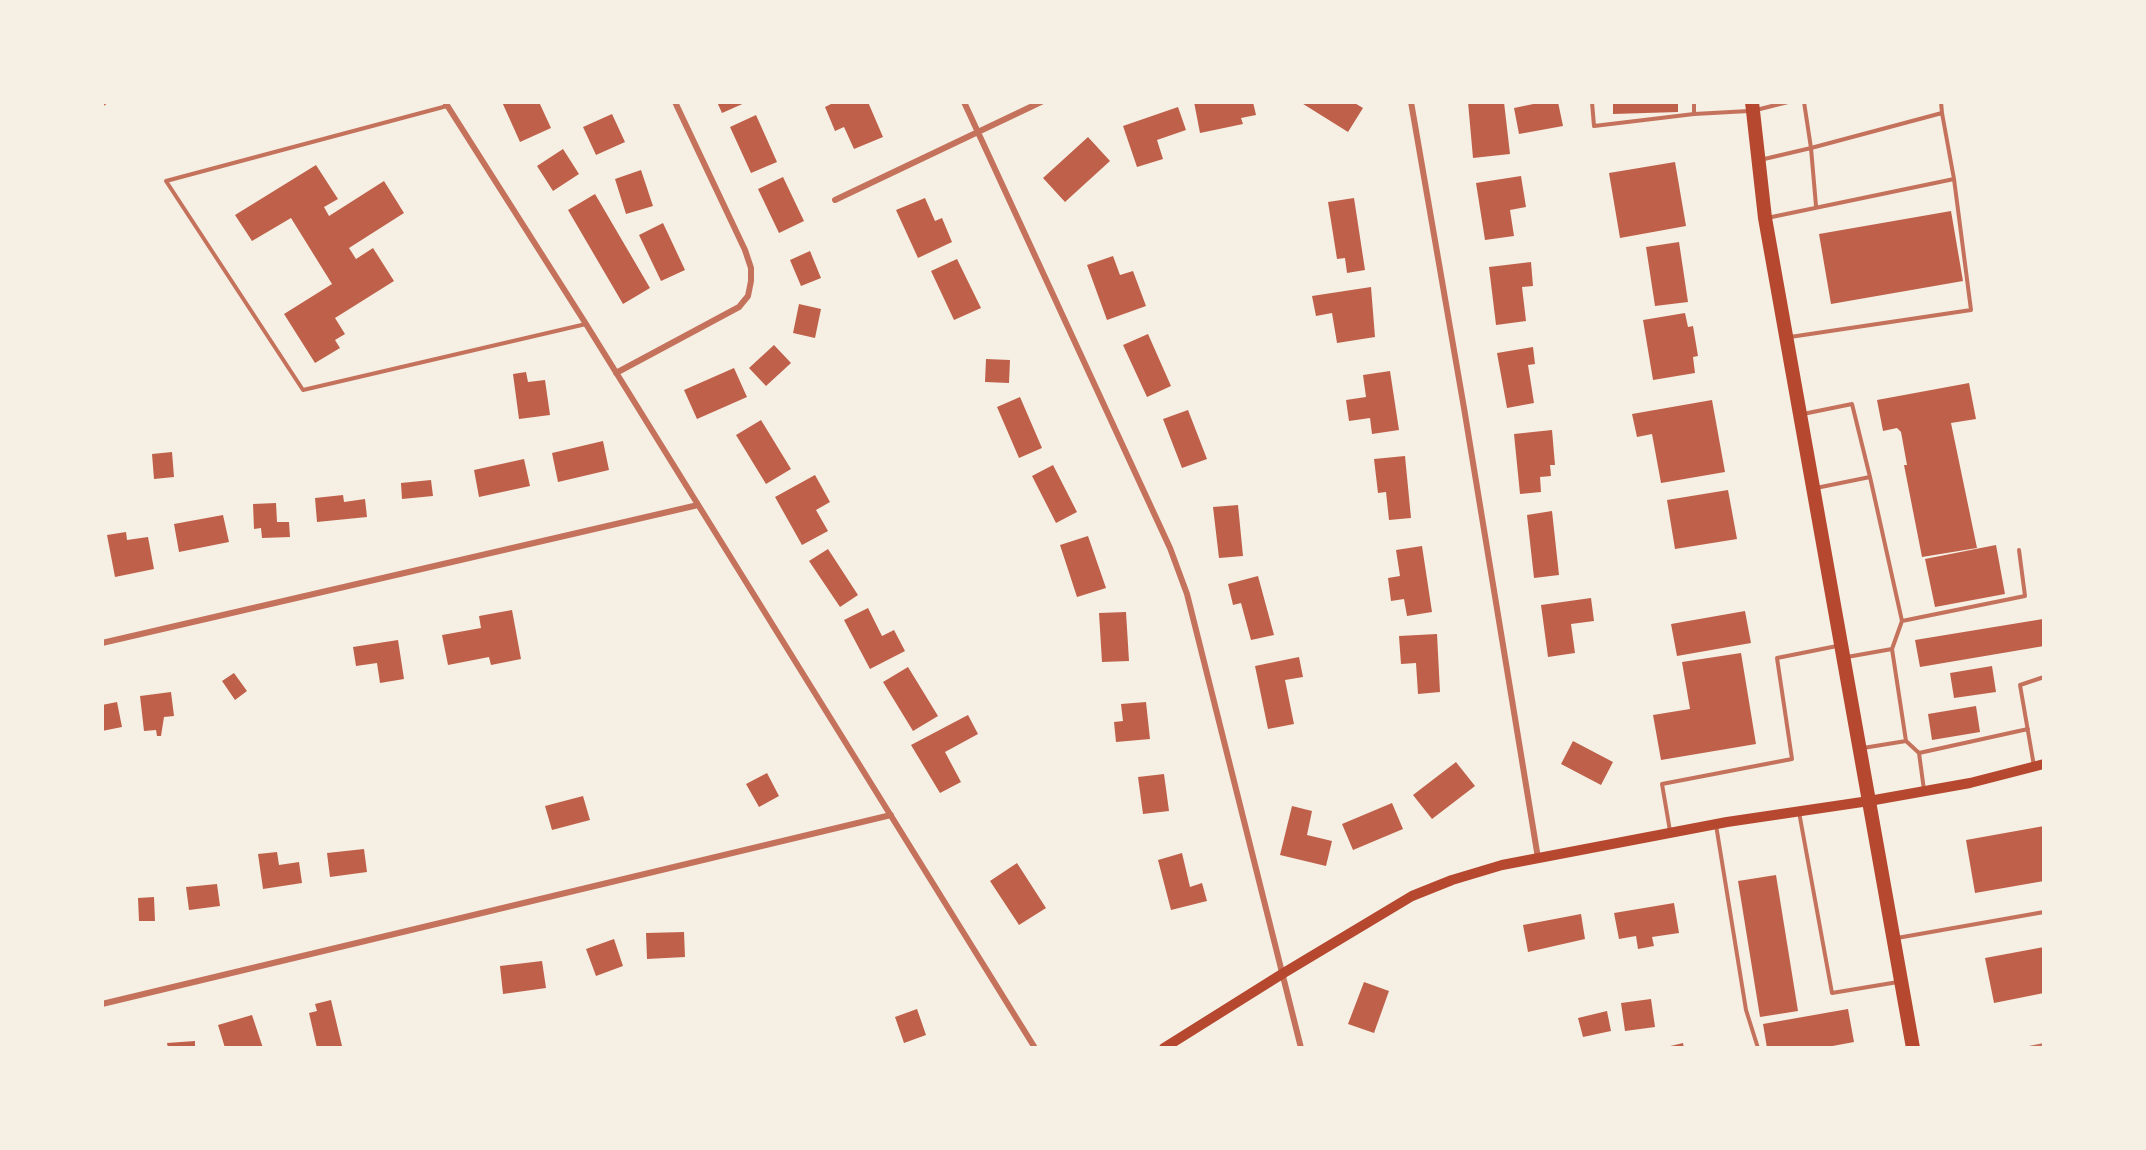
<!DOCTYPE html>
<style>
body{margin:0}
#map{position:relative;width:2146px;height:1150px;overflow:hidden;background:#f6efe4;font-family:Roboto,sans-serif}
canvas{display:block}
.frame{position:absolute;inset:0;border:104px solid #f6efe4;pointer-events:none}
</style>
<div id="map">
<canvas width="2146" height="1150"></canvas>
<div class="frame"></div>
</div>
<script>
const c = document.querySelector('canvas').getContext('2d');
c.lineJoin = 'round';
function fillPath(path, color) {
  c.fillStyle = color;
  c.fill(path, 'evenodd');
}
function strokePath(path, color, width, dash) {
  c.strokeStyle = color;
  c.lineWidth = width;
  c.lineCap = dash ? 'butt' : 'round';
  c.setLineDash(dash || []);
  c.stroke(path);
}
const building = new Path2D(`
 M502,102H539L551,128L520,142Z
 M717,102H747L722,113Z
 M835,102H868L883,137L854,149L844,127L835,131L825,107Z
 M1194,102H1253L1256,115L1241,118L1243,124L1200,133Z
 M1300,102H1353L1363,108L1348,132Z
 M1468,102H1504L1510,154L1473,158Z
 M1543,102H1558L1563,126L1519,134L1514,108Z
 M1613,102H1678V112L1613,114Z
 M1178,107L1186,130L1157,140L1163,159L1137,167L1123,126Z
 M612,114L625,142L596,155L583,127Z
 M756,115L777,162L751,173L730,127Z
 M1088,137L1110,161L1065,202L1043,178Z
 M563,149L579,174L553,191L537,166Z
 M1675,162L1686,226L1620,238L1609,173Z
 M316,165L338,199L324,207L329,216L384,181L404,213L349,248L356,259L373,248L394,281L335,318L345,334L335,340L340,348L315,363L284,314L332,284L291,218L252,241L235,215Z
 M641,170L653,206L626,214L615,179Z
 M1521,176L1526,207L1510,210L1514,236L1485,240L1476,183Z
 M783,177L804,221L779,233L758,189Z
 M595,194L650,288L623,304L568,210Z
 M925,198L935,221L942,218L952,242L918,258L896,210Z
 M1354,198L1365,270L1347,273L1345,258L1337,259L1328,202Z
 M1951,211L1963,281L1831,304L1819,234Z
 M663,223L685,270L661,281L639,235Z
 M1679,242L1688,302L1655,306L1646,247Z
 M810,251L821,278L801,286L790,260Z
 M1113,256L1120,275L1133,271L1146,306L1107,320L1087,265Z
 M957,259L981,308L954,320L931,271Z
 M1531,262L1533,286L1522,287L1526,321L1496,325L1489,267Z
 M1371,287L1375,337L1337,343L1332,313L1316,316L1312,296Z
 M799,304L821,309L815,338L793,333Z
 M1685,313L1688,327L1693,326L1698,356L1693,357L1695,373L1653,380L1643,320Z
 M1148,334L1171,386L1147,397L1123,345Z
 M774,345L791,363L766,386L749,368Z
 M1533,347L1535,364L1528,365L1534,403L1507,408L1497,353Z
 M986,359L1010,360L1009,383L985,382Z
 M734,368L747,397L697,419L684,390Z
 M1390,371L1399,430L1372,434L1370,418L1349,421L1346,400L1366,397L1363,375Z
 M526,372L528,382L545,380L550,415L519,419L513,374Z
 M1969,383L1976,419L1951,423L1977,548L1922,557L1904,465H1907L1901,432L1897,428L1883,431L1877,400Z
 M1020,397L1042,448L1019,458L997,407Z
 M1712,400L1725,472L1661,483L1652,434L1637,437L1632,414Z
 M1188,410L1207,459L1182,468L1163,419Z
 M761,420L791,469L766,484L736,435Z
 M1552,430L1555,465H1550L1551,476L1540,477L1541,492L1520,494L1514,434Z
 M603,441L609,470L558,482L552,453Z
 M172,452L174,477L154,479L152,454Z
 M1405,456L1411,518L1389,520L1386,492L1378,493L1374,459Z
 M524,459L530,486L479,497L474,470Z
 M1053,465L1077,512L1056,523L1032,476Z
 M815,475L830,502L816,510L828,531L802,545L775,497Z
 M431,480L433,496L402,499L401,483Z
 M1728,490L1737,539L1675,549L1667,500Z
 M343,495L344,502L365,499L367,517L317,522L315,498Z
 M276,503L277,522H289L290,537L262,538L261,528L254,529L253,504Z
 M1238,505L1243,556L1219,558L1213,507Z
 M1552,511L1559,575L1534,578L1527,515Z
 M223,515L229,542L179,552L174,524Z
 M126,532L127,540L148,537L154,569L115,577L107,535Z
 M1088,536L1106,588L1077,597L1060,545Z
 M1996,545L2005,594L1935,607L1925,559Z
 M1422,546L1432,612L1407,616L1404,599L1391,601L1388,578L1400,576L1396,550Z
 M828,549L858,595L840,607L809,561Z
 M1258,576L1274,635L1251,640L1241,603L1233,605L1228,584Z
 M1591,598L1594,621L1571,624L1575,653L1548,657L1541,605Z
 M868,608L882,636L894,630L905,651L870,669L844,620Z
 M512,610L521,659L491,665L489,657L448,665L442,635L481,628L479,616Z
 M1745,611L1751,643L1677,656L1671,624Z
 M1126,612L1129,661L1102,662L1099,613Z
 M2043,619L2044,646L1920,667L1915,640Z
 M1437,634L1440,692L1418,694L1416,663L1401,664L1399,636Z
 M398,640L404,679L380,683L377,663L356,666L353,647Z
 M1741,653L1756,744L1661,760L1653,715L1690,709L1682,662Z
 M1299,657L1303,677L1285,680L1294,724L1268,729L1255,666Z
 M1992,666L1996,692L1954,698L1950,673Z
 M908,667L938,716L913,731L883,682Z
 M234,673L247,691L235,700L222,681Z
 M171,692L174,716L164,717L161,736H157L156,730L144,731L140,696Z
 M117,702L122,727L102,731V705Z
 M1146,702L1150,739L1116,742L1114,722L1123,721L1121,704Z
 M1976,706L1980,732L1932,740L1928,714Z
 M968,715L978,734L945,752L961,782L940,793L911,745Z
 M1573,741L1613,762L1601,785L1561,764Z
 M1456,762L1475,786L1432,819L1413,795Z
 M767,773L779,796L759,807L746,784Z
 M1164,774L1169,811L1143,814L1138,777Z
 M583,796L590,820L552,830L545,806Z
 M1392,803L1403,829L1353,850L1342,824Z
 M1292,806L1312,811L1307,835L1332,841L1326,866L1280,855Z
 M2044,826V881L1975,893L1966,840Z
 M364,849L367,872L330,877L327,853Z
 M277,852L279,865L299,862L302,883L263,889L258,854Z
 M1182,853L1190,887L1202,883L1207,901L1171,910L1158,860Z
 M1017,863L1046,908L1019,925L990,881Z
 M1776,875L1798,1011L1760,1017L1738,881Z
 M217,884L220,906L189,910L186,887Z
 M154,897L155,921H139L138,898Z
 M1674,903L1679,933L1652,937L1654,946L1638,949L1636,936L1619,939L1614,913Z
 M1581,914L1585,939L1528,952L1523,925Z
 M684,932L685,957L647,959L646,933Z
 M614,939L623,966L596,976L586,949Z
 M2044,947V993L1994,1003L1985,958Z
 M542,961L546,988L503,994L500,966Z
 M1364,982L1389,991L1374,1033L1348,1024Z
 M1651,999L1655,1027L1625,1031L1621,1003Z
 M331,1000L342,1046L317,1048L309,1013L317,1011L315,1004Z
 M917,1009L926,1035L904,1043L895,1017Z
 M1848,1009L1854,1042L1822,1048H1767L1763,1024Z
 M1607,1011L1611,1031L1583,1037L1578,1018Z
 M252,1015L263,1048H225L218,1025Z
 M195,1041V1048H168L167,1043Z
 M1683,1043L1684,1048H1666V1047Z`);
const service = new Path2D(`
 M1592,102L1594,126L1694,114L1749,111
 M1694,102V114
 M1804,102L1811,148L1942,113L1954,179
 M1941,102L1942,113
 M102,105L106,102
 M447,106L166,181L303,390L586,324
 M1756,110L1788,102
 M1760,160L1811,148L1816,206
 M1767,218L1954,179L1971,310L1790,337
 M1803,414L1852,404L1870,477
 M1816,488L1870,477L1902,621L1892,649
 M1902,621L2025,596L2019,550
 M1847,657L1892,649L1906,741L1863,748
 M1906,741L1919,753L1924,790
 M1919,753L2028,729
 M2034,766L2020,685L2044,677
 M1799,812L1832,993L1898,982
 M1716,825L1746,1010L1758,1048
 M1670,831L1662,784L1792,759L1777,658L1837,646
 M1897,938L2044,912
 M2029,1048L2044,1045`);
const minor = new Path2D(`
 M445,102L586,324L1035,1048
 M964,102L1170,548L1187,594L1301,1048
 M1411,102L1464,408L1538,858
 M835,200L1041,102
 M616,373L739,307L748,296L751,281V268L745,250L675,102
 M102,643L698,505
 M102,1004L891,815`);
const secondary = new Path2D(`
 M1164,1048L1282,974L1412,896L1452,880L1502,865L1727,822L1869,801L1970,783L2044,764`);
const trunk = new Path2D(`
 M1752,102L1765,218L1913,1048`);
fillPath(building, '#bf614a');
strokePath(service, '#c5725c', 4);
strokePath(minor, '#c5725c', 6);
strokePath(secondary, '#b5482f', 10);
strokePath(trunk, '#b5482f', 14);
</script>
